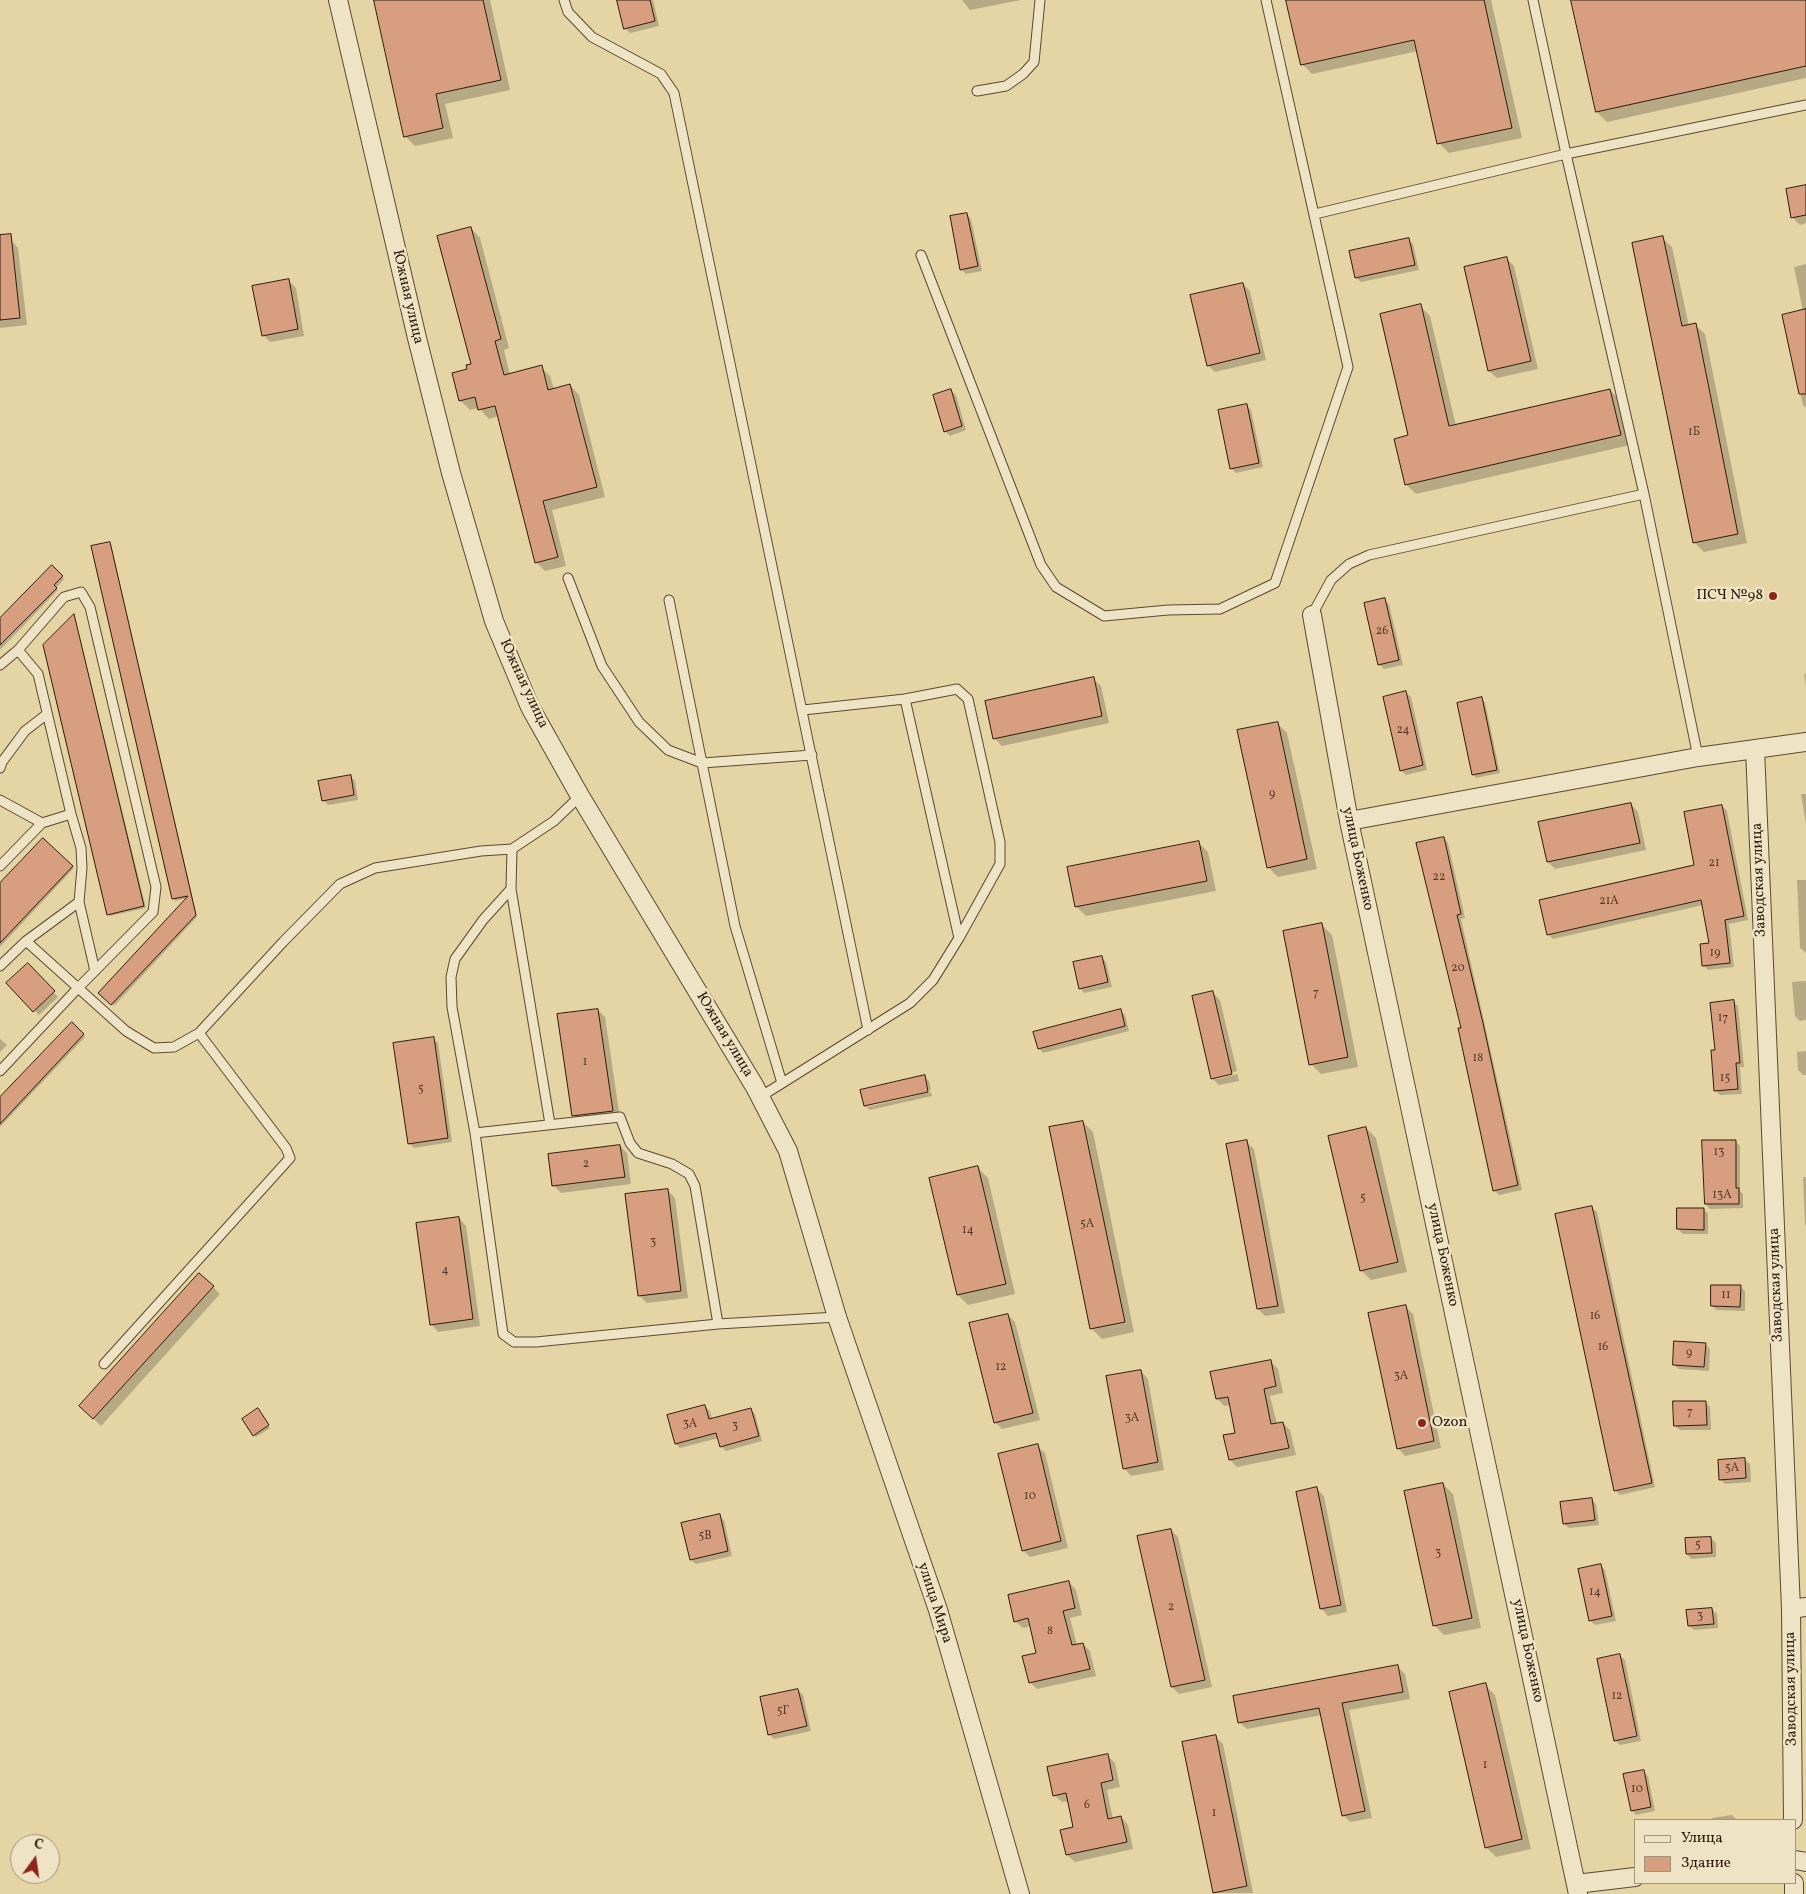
<!DOCTYPE html>
<meta charset="utf-8">
<style>
body{margin:0}
#map{position:relative;width:1806px;height:1894px;overflow:hidden;background:#e5d4a4;font-family:Vollkorn,serif}
canvas{display:block}
.legend{position:absolute;left:1634px;top:1819px;width:162px;height:65px;box-sizing:border-box;background:#eee3c4;border:1px solid #a2937b;margin:0;padding:6px 9px;list-style:none;font-size:15px;color:#2f1b0d}
.legend li{display:flex;align-items:center;gap:10px;height:25px}
.legend b{width:25px;border:1px solid #a2937b}
.north{position:absolute;left:10px;top:1834px;width:50px;height:50px;box-sizing:border-box;background:#eee3c4;border:1px solid #a2937b;border-radius:50%;rotate:14deg;font-size:14px;font-weight:700;line-height:20px;text-align:center;color:#2f1b0d}
.north::after{content:'';display:block;margin:auto;width:18px;height:22px;background:#8f2418;clip-path:polygon(50% 0,100% 100%,50% 72%,0 100%)}
</style>
<div id="map">
<canvas width="1806" height="1894"></canvas>
<ul class="legend">
<li><b style="height:6px;background:#eee3c4"></b>Улица</li>
<li><b style="height:14px;background:#d79f7f"></b>Здание</li>
</ul>
<div class="north">С</div>
</div>
<script>
const c = document.querySelector('canvas').getContext('2d');
c.lineJoin = 'round';
function fillPath(path, color) {
  c.fillStyle = color;
  c.fill(path, 'evenodd');
}
function strokePath(path, color, width, dash) {
  c.strokeStyle = color;
  c.lineWidth = width;
  c.lineCap = dash ? 'butt' : 'round';
  c.setLineDash(dash || []);
  c.stroke(path);
}
function write(font, color, halo, rows, align = 'center') {
  c.font = font + ' Vollkorn,serif';
  c.lineWidth = 5;
  c.setLineDash([]);
  c.textBaseline = 'middle';
  c.strokeStyle = halo;
  c.fillStyle = color;
  for (const [text, x, y, turn = 0] of rows) {
    c.save();
    c.translate(x, y);
    c.rotate((+turn || 0) * Math.PI / 180);
    c.textAlign = isNaN(turn) ? turn : align;
    if (halo) c.strokeText(text, 0, 0);
    c.fillText(text, 0, 0);
    c.restore();
  }
}
const shadow = new Path2D(`
 M375,0H490L510,90L445,104L453,138L415,146L405,136Z
 M618,0H653L659,26L630,33L625,28Z
 M962,0H1021L970,10Z
 M1288,0H1491L1522,138L1449,153L1439,143L1418,51L1312,74L1302,64Z
 M1572,0H1806V78L1607,122L1597,112Z
 M1806,186V223L1800,225L1792,217Z
 M967,214L971,219L982,271L966,274L962,270L951,217Z
 M471,228L480,238L509,348L504,350L510,375L541,367L550,376L554,389L570,385L579,395L605,497L552,510L566,566L545,571L536,562L499,416L489,419L479,408L470,410L461,401L454,374L469,370L472,365Z
 M1662,238L1672,247L1689,326L1695,325L1705,334L1747,543L1704,552L1694,542Z
 M11,240L18,248L27,325L0,328V242Z
 M1408,240L1413,244L1419,270L1361,282L1356,278Z
 M1507,259L1514,266L1538,369L1497,378L1489,371Z
 M1806,264V408L1803,405L1783,316L1803,311L1794,267Z
 M288,280L296,288L304,336L270,342L263,335Z
 M1243,284L1250,291L1266,360L1215,372L1208,365Z
 M1420,306L1430,316L1456,426L1610,390L1620,400L1630,445L1416,494L1406,484Z
 M951,391L956,395L966,430L950,436L945,431Z
 M1246,405L1251,410L1263,467L1236,473L1231,468Z
 M109,543L111,545L197,917L114,1006L100,993L188,898L175,901L174,899L92,547Z
 M52,567L64,579L56,588L58,590L0,650V620Z
 M1384,600L1389,604L1403,665L1384,669L1379,664Z
 M74,616L146,908L110,916L108,914Z
 M1804,674H1806V686Z
 M1093,679L1101,686L1109,723L1002,746L995,739L987,702Z
 M1406,693L1411,697L1427,770L1406,775L1401,770Z
 M1481,699L1485,702L1500,773L1476,778L1473,774Z
 M1277,723L1287,733L1317,869L1278,877L1268,867Z
 M350,776L355,781L358,800L328,805L323,800Z
 M1801,794H1806V824Z
 M1631,804L1638,812L1646,850L1555,869L1548,862Z
 M1722,806L1727,811L1748,920L1729,924L1734,967L1708,970L1703,965L1711,944L1703,905L1553,939L1548,934L1695,866Z
 M1444,838L1448,843L1465,918L1461,919L1522,1190L1499,1195L1494,1190L1462,1029Z
 M43,839L74,868L0,947V885Z
 M1198,842L1208,852L1216,891L1086,916L1076,906Z
 M1797,880H1806V953L1800,948Z
 M1322,925L1332,935L1358,1067L1321,1074L1311,1064Z
 M1102,958L1106,962L1112,987L1084,993L1080,988Z
 M28,965L58,997L39,1015L8,983Z
 M1806,981V1020L1800,1021L1795,1016L1792,982Z
 M1213,993L1220,1000L1237,1071L1216,1076V1079L1237,1074L1239,1081L1219,1085L1212,1078Z
 M1733,1002L1738,1006L1744,1067H1740L1742,1094L1720,1095L1715,1090L1716,1051Z
 M598,1010L605,1017L620,1118L580,1123L573,1115Z
 M1120,1010L1125,1015L1129,1031L1043,1053L1039,1048Z
 M72,1023L85,1037L0,1127V1099Z
 M0,1039L7,1045L0,1052Z
 M433,1039L438,1043L452,1142L414,1148L409,1143Z
 M1806,1051V1075H1803L1798,1070L1797,1052Z
 M924,1076L929,1081L931,1090L867,1104V1107L931,1092L932,1096L870,1110L865,1106L862,1091Z
 M1083,1122L1093,1132L1134,1332L1102,1339L1092,1329Z
 M1366,1128L1376,1138L1407,1272L1371,1280L1361,1270Z
 M1246,1142L1254,1149L1285,1313L1265,1316L1258,1309L1227,1145Z
 M1736,1142L1740,1146V1191L1743,1194V1208L1710,1209L1706,1204Z
 M620,1146L627,1153L631,1184L561,1193L554,1186Z
 M978,1168L988,1178L1015,1294L968,1305L958,1295Z
 M1803,1177H1806V1226L1805,1225Z
 M667,1190L675,1198L688,1298L647,1303L640,1296Z
 M1592,1208L1597,1212L1655,1487L1620,1495L1615,1490Z
 M1704,1210L1708,1214V1234H1683L1678,1229Z
 M459,1218L466,1226L480,1326L438,1332L431,1324Z
 M1740,1286L1745,1291V1311L1717,1310L1712,1306Z
 M213,1287L220,1294L101,1426L88,1413Z
 M1406,1307L1413,1314L1441,1448L1405,1456L1398,1448Z
 M1008,1315L1015,1322L1040,1420L1002,1429L995,1422Z
 M1705,1344L1710,1349L1709,1371L1679,1369L1674,1365Z
 M1270,1361L1278,1369L1283,1393L1270,1396L1277,1424L1283,1423L1290,1430L1296,1455L1237,1467L1230,1460L1237,1434L1231,1405L1224,1406L1217,1398Z
 M1141,1371L1148,1379L1164,1470L1131,1476L1124,1468Z
 M1705,1402L1710,1407L1711,1430H1680L1675,1426Z
 M705,1407L710,1411L712,1419L750,1409L755,1414L762,1441L726,1451L721,1446L719,1438L680,1448L676,1444Z
 M260,1412L270,1428L256,1437L254,1435Z
 M1037,1446L1045,1453L1068,1548L1030,1557L1023,1550Z
 M1745,1460L1750,1464L1751,1482L1725,1484L1720,1479Z
 M1443,1484L1453,1494L1481,1628L1444,1635L1434,1625Z
 M1317,1489L1324,1496L1347,1612L1328,1616L1321,1608Z
 M1591,1499L1596,1504L1599,1525L1569,1528L1564,1524Z
 M719,1516L724,1520L732,1556L696,1564L691,1560Z
 M1171,1530L1178,1537L1212,1687L1179,1694L1172,1687Z
 M1711,1538L1716,1543V1557L1691,1559L1687,1554Z
 M1600,1565L1605,1570L1616,1621L1595,1625L1590,1620Z
 M1069,1582L1076,1590L1082,1615L1070,1618L1077,1645L1083,1644L1090,1651L1096,1676L1037,1689L1030,1682L1037,1654L1031,1626L1023,1628L1015,1621Z
 M1712,1609L1717,1614L1718,1628L1694,1630L1689,1626Z
 M1620,1656L1625,1660L1641,1741L1620,1745L1615,1740Z
 M1398,1667L1405,1674L1410,1699L1349,1710L1372,1818L1350,1822L1343,1815L1322,1715L1247,1729L1239,1722Z
 M1485,1685L1495,1695L1531,1849L1496,1857L1486,1847Z
 M798,1690L803,1695L811,1731L774,1739L769,1734Z
 M1215,1736L1223,1744L1253,1893H1214Z
 M1107,1755L1115,1763L1120,1787L1107,1790L1113,1819L1121,1817L1128,1825L1133,1849L1075,1862L1067,1855L1075,1828L1069,1801L1062,1802L1054,1795Z
 M1643,1771L1648,1776L1655,1811L1636,1815L1632,1810Z
 M1732,1815L1737,1820H1712V1818Z`);
const building = new Path2D(`
 M374,0H483L501,80L436,94L443,128L404,137Z
 M617,0H650L655,21L624,29Z
 M1286,0H1484L1512,128L1437,144L1414,40L1301,65Z
 M1571,0H1806V66L1596,112Z
 M1806,185V215L1791,218L1786,189Z
 M967,213L978,266L960,270L950,216Z
 M471,227L501,339L495,341L504,375L542,365L548,390L570,384L597,487L543,501L558,557L535,563L495,406L478,410L475,397L459,401L452,373L467,369L466,365L471,364L437,236Z
 M11,234L20,318L0,320V235Z
 M1663,236L1682,326L1696,323L1738,534L1693,543L1632,243Z
 M1409,238L1415,265L1355,278L1349,251Z
 M1507,257L1531,361L1488,371L1464,267Z
 M289,279L298,329L262,336L252,286Z
 M1243,283L1260,353L1207,366L1190,295Z
 M1421,304L1449,426L1610,389L1621,435L1405,485L1394,439L1408,435L1380,314Z
 M1806,309V394H1799L1782,315Z
 M951,389L962,426L944,432L933,395Z
 M1247,404L1259,463L1230,469L1218,410Z
 M110,542L196,915L111,1005L98,993L188,896L172,899L91,546Z
 M52,565L63,576L54,585L57,588L0,645V618Z
 M1385,598L1399,660L1378,665L1364,603Z
 M74,614L144,906L107,915L43,645Z
 M1094,677L1102,716L993,739L985,701Z
 M1406,691L1423,765L1400,771L1383,697Z
 M1482,697L1497,770L1472,775L1457,703Z
 M1278,722L1307,859L1267,868L1237,730Z
 M351,775L354,795L322,801L318,781Z
 M1631,803L1640,843L1547,862L1538,822Z
 M1722,805L1744,916L1725,920L1730,963L1702,966L1700,944L1709,943L1701,900L1547,935L1539,900L1694,865L1684,812Z
 M1444,837L1461,914L1457,915L1483,1023L1518,1185L1493,1191L1458,1028H1461L1416,843Z
 M43,838L73,866L0,943V883Z
 M1199,841L1207,881L1075,907L1067,867Z
 M1322,923L1348,1057L1309,1065L1283,931Z
 M1102,956L1108,982L1079,989L1073,962Z
 M28,963L55,991L33,1012L6,983Z
 M1213,991L1232,1074L1211,1079L1192,996Z
 M1734,1000L1740,1063H1736L1738,1089L1714,1091L1711,1050H1715L1710,1003Z
 M598,1009L613,1111L572,1116L557,1014Z
 M1121,1009L1125,1026L1038,1049L1033,1032Z
 M72,1022L84,1034L0,1124V1097Z
 M434,1037L448,1138L408,1144L393,1043Z
 M925,1075L928,1092L864,1106L860,1090Z
 M1083,1121L1125,1322L1090,1329L1049,1127Z
 M1366,1127L1398,1262L1360,1271L1328,1136Z
 M1247,1140L1278,1306L1257,1309L1226,1144Z
 M1702,1140H1736V1188H1739V1204H1705Z
 M620,1145L625,1177L552,1186L548,1154Z
 M978,1166L1006,1284L957,1295L929,1178Z
 M668,1189L681,1291L638,1296L625,1194Z
 M1592,1206L1652,1483L1614,1491L1555,1214Z
 M1677,1208H1704V1230L1677,1229Z
 M459,1217L473,1319L430,1325L416,1223Z
 M199,1273L214,1286L93,1419L79,1406Z
 M1711,1285H1741L1740,1307L1711,1306Z
 M1406,1305L1434,1441L1397,1449L1368,1313Z
 M1008,1314L1033,1413L994,1423L969,1323Z
 M1674,1341L1706,1343L1704,1367L1673,1365Z
 M1271,1360L1276,1386L1264,1389L1271,1424L1283,1422L1289,1448L1229,1460L1223,1435L1235,1433L1228,1397L1216,1399L1210,1372Z
 M1141,1370L1158,1462L1123,1469L1106,1376Z
 M1673,1401H1706L1707,1425L1674,1426Z
 M705,1405L709,1419L751,1408L759,1436L720,1447L716,1433L675,1444L667,1415Z
 M258,1408L269,1425L253,1436L242,1419Z
 M1038,1444L1061,1541L1022,1551L998,1454Z
 M1745,1458L1746,1478L1719,1480L1718,1460Z
 M1443,1483L1472,1618L1433,1626L1404,1491Z
 M1317,1487L1341,1605L1320,1609L1296,1492Z
 M1592,1498L1595,1520L1563,1524L1560,1502Z
 M720,1514L728,1551L690,1560L681,1523Z
 M1171,1529L1205,1680L1171,1687L1137,1536Z
 M1711,1537L1712,1553L1686,1554L1685,1538Z
 M1601,1564L1612,1616L1589,1621L1578,1569Z
 M1069,1581L1075,1608L1063,1611L1072,1645L1083,1643L1090,1669L1029,1683L1022,1656L1036,1653L1028,1618L1014,1622L1008,1595Z
 M1712,1608L1714,1624L1688,1626L1686,1610Z
 M1620,1654L1637,1736L1614,1741L1597,1659Z
 M1398,1665L1403,1692L1342,1703L1365,1811L1342,1816L1319,1708L1238,1723L1233,1696Z
 M1486,1683L1522,1839L1485,1848L1449,1692Z
 M798,1689L807,1726L768,1735L760,1697Z
 M1216,1735L1247,1886L1213,1893L1182,1742Z
 M1108,1754L1113,1780L1101,1783L1108,1819L1121,1816L1127,1842L1066,1855L1060,1830L1073,1827L1066,1793L1053,1796L1047,1767Z
 M1644,1770L1651,1807L1631,1811L1623,1774Z`);
const lane = new Path2D(`
 M564,0L568,12L592,37L661,74L674,93L868,1030
 M1533,0L1566,154L1644,494L1698,757
 M977,91L1006,86L1023,74L1034,62L1040,0
 M1315,214L1566,154L1806,105
 M921,255L1041,565L1056,587L1104,616L1168,610L1220,609L1275,583L1348,367L1266,0
 M568,578L602,666L639,722L668,750L702,763L812,755
 M669,600L735,926L782,1083
 M1312,615L1331,580L1349,564L1369,555L1644,494
 M0,665L18,650L64,597L81,592L90,607L156,887L153,912L78,988L0,1071
 M905,699L959,938
 M0,768L2,762L25,731L47,714
 M0,800L42,823
 M512,849L511,889L550,1124
 M0,866L42,823L71,814
 M511,889L483,920L455,959L451,977L452,1007L475,1133L503,1334L514,1342H536L718,1324L837,1317
 M79,902L95,971
 M26,941L126,1031L154,1048L174,1047L199,1033L283,942L340,884L375,868L481,851L512,849L554,821L580,796
 M0,966L26,941L79,902L82,868L81,848L71,814L38,674L18,650
 M760,1097L910,1003L933,980L959,938L1000,864V842L968,699L957,689L905,699L803,710
 M475,1133L620,1117L630,1143L638,1153L672,1164L689,1174L695,1186L718,1324
 M104,1364L290,1158L286,1148L199,1033`);
const street = new Path2D(`
 M338,0L417,338L451,473L494,621L530,707L580,796L755,1087L788,1151L837,1317L938,1610L1020,1894
 M1312,615L1349,821L1578,1894
 M1755,749L1791,1609L1793,1820
 M1349,821L1698,757L1806,742
 M1791,1609L1806,1607
 M1795,1860L1806,1862
 M1794,1883V1894
 M1576,1884L1635,1877`);
const markers = [
 [1773,596,5,"#8f2418"],
 [1422,1423,5,"#8f2418"]
];
const numberNames = [
 ["1Б",1694,433],
 ["26",1382,632],
 ["24",1403,731],
 ["9",1272,795],
 ["21",1714,864],
 ["22",1439,878],
 ["21А",1609,902],
 ["19",1715,954],
 ["20",1458,969],
 ["7",1316,994],
 ["17",1723,1019],
 ["18",1478,1059],
 ["1",585,1063],
 ["15",1725,1079],
 ["5",421,1090],
 ["13",1719,1153],
 ["2",586,1165],
 ["13А",1722,1196],
 ["5",1363,1199],
 ["5А",1087,1225],
 ["14",968,1231],
 ["3",653,1243],
 ["4",445,1271],
 ["11",1726,1296],
 ["16",1595,1317],
 ["16",1603,1348],
 ["9",1689,1354],
 ["12",1001,1368],
 ["3А",1401,1377],
 ["7",1690,1413],
 ["3А",1132,1419],
 ["3А",690,1425],
 ["3",735,1427],
 ["5А",1732,1469],
 ["10",1030,1497],
 ["5В",705,1537],
 ["5",1698,1546],
 ["3",1438,1554],
 ["14",1595,1593],
 ["2",1171,1608],
 ["3",1700,1617],
 ["8",1050,1632],
 ["12",1617,1697],
 ["5Г",783,1712],
 ["1",1485,1766],
 ["10",1637,1790],
 ["6",1087,1806],
 ["1",1214,1814]
];
const streetNames = [
 ["Южная улица",407,297,77],
 ["Южная улица",523,684,65],
 ["улица Боженко",1357,859,78],
 ["Заводская улица",1760,880,-92],
 ["Южная улица",724,1035,59],
 ["улица Боженко",1442,1255,78],
 ["Заводская улица",1777,1285,-92],
 ["улица Мира",934,1603,72],
 ["улица Боженко",1527,1651,78],
 ["Заводская улица",1792,1689,-91]
];
const poiNames = [
 ["ПСЧ №98",1763,596],
 ["Ozon",1432,1423,"left"]
];
fillPath(shadow, '#0003');
fillPath(building, '#d79f7f');
strokePath(building, '#2f1b0d', 1);
strokePath(lane, '#5c4933', 11);
strokePath(street, '#5c4933', 20);
strokePath(lane, '#eee3c4', 9);
strokePath(street, '#eee3c4', 18);
for (const [x, y, r, color] of markers) {
  const dot = new Path2D();
  dot.arc(x, y, r, 0, 2 * Math.PI);
  c.fillStyle = color;
  c.fill(dot);
  strokePath(dot, '#eee3c4', 2);
}
write('12px', '#593c2a', null, numberNames);
write('15px', '#2f1b0d', '#eee3c4', streetNames);
write('15px', '#2f1b0d', '#eee3c4', poiNames, 'right');
</script>
